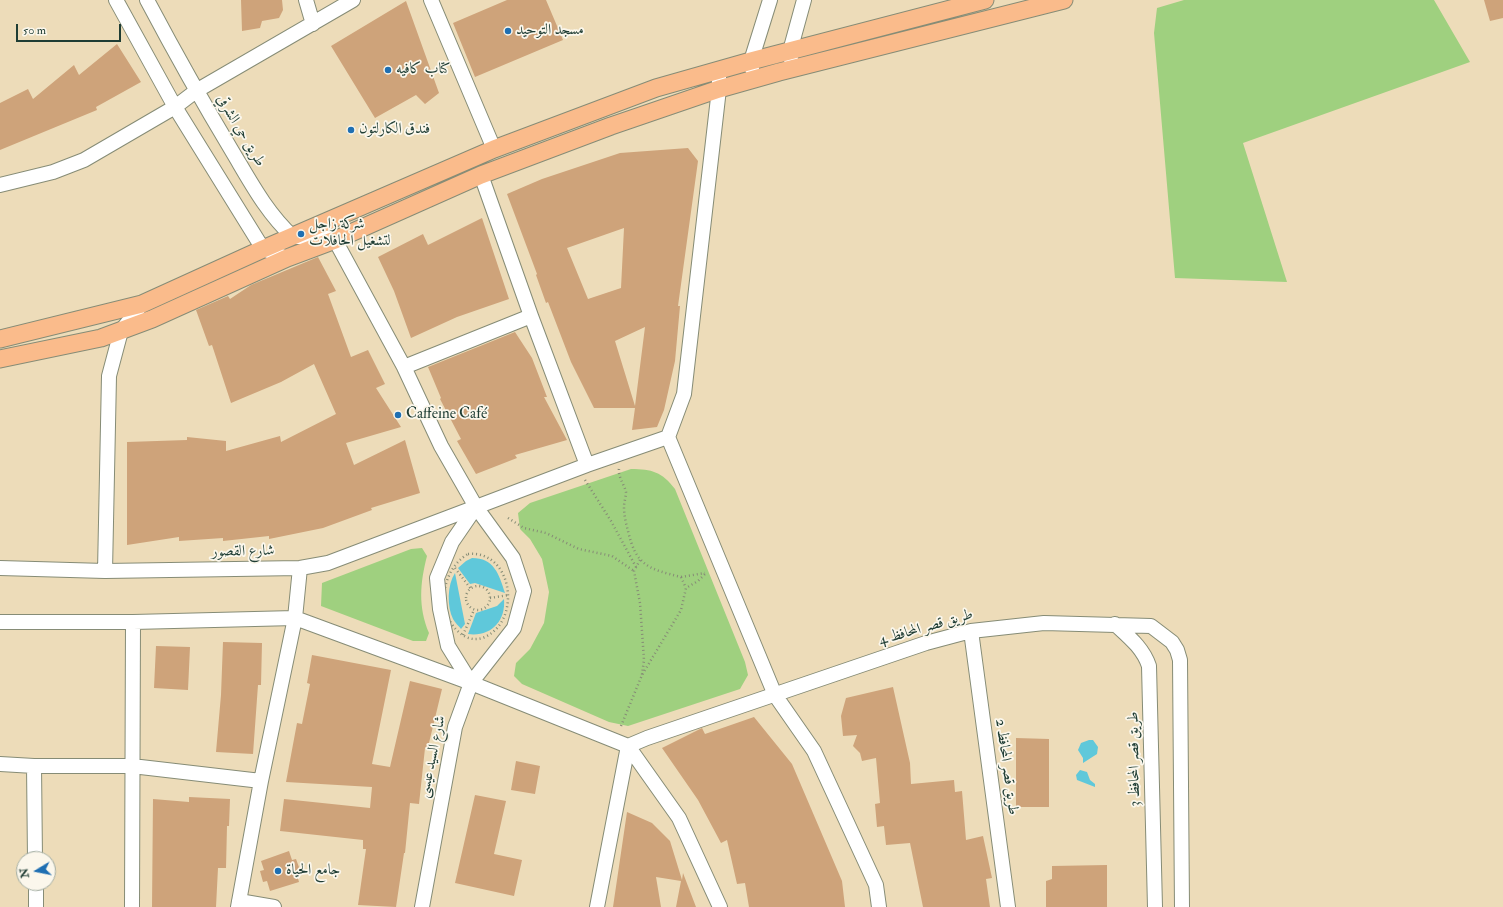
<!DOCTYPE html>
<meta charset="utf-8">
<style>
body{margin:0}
#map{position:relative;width:1503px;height:907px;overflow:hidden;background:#eddcb9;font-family:"IM FELL Double Pica",serif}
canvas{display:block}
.north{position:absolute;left:16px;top:851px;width:40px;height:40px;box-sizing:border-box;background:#fbf7ec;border:1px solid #a3ada2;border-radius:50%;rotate:260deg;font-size:11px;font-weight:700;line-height:16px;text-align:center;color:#1f3d34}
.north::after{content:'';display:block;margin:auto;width:14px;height:18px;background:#1f6fb2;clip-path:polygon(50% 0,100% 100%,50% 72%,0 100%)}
.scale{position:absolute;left:16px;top:24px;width:105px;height:18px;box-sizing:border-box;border:2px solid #1f3d34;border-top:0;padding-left:5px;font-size:12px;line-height:14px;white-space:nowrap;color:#1f3d34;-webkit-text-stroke:3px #fbf7ec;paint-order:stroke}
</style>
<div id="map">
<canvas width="1503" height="907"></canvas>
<div class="north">N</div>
<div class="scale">50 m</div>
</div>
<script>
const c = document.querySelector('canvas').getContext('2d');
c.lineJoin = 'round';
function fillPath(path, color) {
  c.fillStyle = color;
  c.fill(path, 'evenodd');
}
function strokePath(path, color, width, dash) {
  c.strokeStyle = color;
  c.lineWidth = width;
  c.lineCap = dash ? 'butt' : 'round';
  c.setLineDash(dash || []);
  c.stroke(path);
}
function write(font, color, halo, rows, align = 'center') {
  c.font = font + ' "IM FELL Double Pica",Amiri,serif';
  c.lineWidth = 3.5;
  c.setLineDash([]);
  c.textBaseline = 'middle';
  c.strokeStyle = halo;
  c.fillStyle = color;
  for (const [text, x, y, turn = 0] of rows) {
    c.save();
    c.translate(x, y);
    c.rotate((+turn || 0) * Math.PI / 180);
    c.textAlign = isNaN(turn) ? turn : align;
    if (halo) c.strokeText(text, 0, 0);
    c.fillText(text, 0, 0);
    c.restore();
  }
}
const green = new Path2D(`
 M1184,0H1434L1470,62L1243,143L1287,282L1175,278L1154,33L1157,8Z
 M631,469C652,469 662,472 675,489L745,662L748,675L740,689L628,726L609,722L522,684L514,676L516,663L530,649L544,623L549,592L542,559L530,539L520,529L518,513L530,503Z
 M422,548L427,556C420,583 418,607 429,633L426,641H413L321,606L322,583L411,549Z`);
const water = new Path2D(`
 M472,558C494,558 499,574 505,593L475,583L470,584L458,568L466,561Z
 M455,573L465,624L461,629C459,626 455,623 453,619C447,607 447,585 455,573Z
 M504,599C506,622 490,637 468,634L476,613L497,606Z
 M1089,740H1093L1098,747L1097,754L1083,763V758L1078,750L1081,743Z
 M1080,770L1087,772L1090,780L1095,784V787L1077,780L1076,775Z`);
const building = new Path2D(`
 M241,0H282L283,10L279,18L262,21L260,28L242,31Z
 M507,0H546L563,40L475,77L453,23Z
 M1484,0H1503V18L1490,21Z
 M406,1L439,93L425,104L416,95L375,118L331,46Z
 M117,44L141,82L96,107L97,110L0,150V103L28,89L33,99L74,65L79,75Z
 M688,148L698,161L678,306H680L675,361L664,410L657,427L632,430L635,408H594L571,362L548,302L546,303L536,275L537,274L507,194L542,179L620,153ZM624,228L621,288L588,299L567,248ZM645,327L635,406L615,341Z
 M482,218L509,299L457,317L411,338L394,291L378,257L423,234L428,245Z
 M318,257L336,291L328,294L351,357L368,350L385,384L376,388L401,427L346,443L354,465L405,440L420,493L371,508L372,510L323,528L269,539V536L223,541V538L179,541V537L127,545V442L187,440V437L226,441V451L280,436L281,442L336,414L314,364L281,382L231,403L212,345L209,346L196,310L228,296L230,299L251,285Z
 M515,332L532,358L547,397H544L567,440L515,455L517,458L476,474L457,441L461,439L440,399L441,398L428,367Z
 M223,642L262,643L261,685H258L253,754L216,752L221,695Z
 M156,646L190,647L188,690L154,688Z
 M312,655L391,670L372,764L390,767L410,681L442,689L428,747L425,748L419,804L410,803L405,853H404L396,907L358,905L366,849H363V840L280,831L284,799L370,808L372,787L286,782L297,723L302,724L310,684L307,683Z
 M893,687L910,763L911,784L954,780L955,792L962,791L966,840L983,836L992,878L986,879L990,907H923L910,843L886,845L884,826L877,827L875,804L880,803L876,758L862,761L860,753L853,746L857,735L843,736L841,716L846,698Z
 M754,717L792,764L842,881L845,907H749L745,883L737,884L727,840L721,843L698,800L662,748L702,728L705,734Z
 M1016,738L1049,739V807H1016Z
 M516,761L540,766L535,794L511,790Z
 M475,795L506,801L494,854L522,860L514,896L455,883Z
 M189,797L230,799L229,826H227L226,868H218L216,907H152L153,799L189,802Z
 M627,812L652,823L670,841L682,880L683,873L696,907H676L681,881L656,877L661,907H613Z
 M289,851L292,860L296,859L300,870L296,871L299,882L270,891L267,881L263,882L260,871L264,870L261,861Z
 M1107,865V907H1046V881L1052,879V866Z`);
const path = new Path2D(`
 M619,469C618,477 624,484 626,492C626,497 624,502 624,507C624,515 626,524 628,531C636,566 649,569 681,577L686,588
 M585,480L611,521L636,567
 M508,518L524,528L546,533L579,549L612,556L634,571
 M468,554C513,550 522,620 485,637C476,641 467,639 460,633C434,612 442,569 468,554Z
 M640,560L634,571L640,603L644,660L642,675
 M455,568L471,589
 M681,577L705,573
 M466 598a12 12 0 1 1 24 0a12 12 0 1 1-24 0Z
 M490,598L509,595
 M463,635L474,610
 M621,726L642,675L681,610L686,588L698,581L706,573`);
const minor = new Path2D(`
 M116,0L175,107L263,249L287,258
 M147,0C174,51 202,101 232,151C250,181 266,212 293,237H325L335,240L404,367L441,446L476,507L513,558L524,591L514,628L471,683L448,646L440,609L437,578L452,542L476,507
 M306,0L313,24
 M431,0L494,149
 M791,60L790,51L804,0
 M752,69L751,61L770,0
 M481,175L531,316L587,465
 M0,185L53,172L84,160L175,107L196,91L353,0
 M404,367L531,316
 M668,437L775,695L814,751L876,885L879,907
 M0,568L105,571L300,568L328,563L587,465L668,437L684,394L719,89V71
 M105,571L109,376L121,331L142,304
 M0,622H133L295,618L471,683L628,746L679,818L720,907
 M1115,624C1129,637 1143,648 1149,666L1155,907
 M971,631L1008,907
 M0,764L34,766H132L261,781
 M34,766L35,859
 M36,883V907
 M239,901L274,907
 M132,907L133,622
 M238,907L261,781L295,618L300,568
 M422,907L455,727L471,683
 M597,907L628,746L647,738L926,643L971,631L1044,623L1151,626L1172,642L1177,650L1180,660L1182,907`);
const major = new Path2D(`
 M0,339L142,304L263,249L494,149L656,88L751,61L985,0
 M0,359L101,338L152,319L287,258L335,240L481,175L611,126L719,89L779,72L1064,0`);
const markers = [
 [508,31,4,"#1f6fb2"],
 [388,70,4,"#1f6fb2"],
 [351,130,4,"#1f6fb2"],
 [301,234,4,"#1f6fb2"],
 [398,415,4,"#1f6fb2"],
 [278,871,4,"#1f6fb2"]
];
const poiNames = [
 ["مسجد التوحيد",516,31],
 ["كتاب كافيه",396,70],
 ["فندق الكارلتون",359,130],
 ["شركة زاجل",309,225],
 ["لتشغيل الحافلات",309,242],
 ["Caffeine Café",406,415],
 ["جامع الحياة",286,871]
];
const streetNames = [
 ["طريق حي الشرقي",240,131,59],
 ["شارع القصور",243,552,-1],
 ["طريق قصر المحافظ 4",926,628,-16],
 ["شارع السيد عيسى",433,757,-78],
 ["طريق قصر المحافظ 3",1135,759,-91],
 ["طريق قصر المحافظ 2",1006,767,82]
];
fillPath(green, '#9fd07f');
fillPath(water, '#5fc8da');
fillPath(building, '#cea37a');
strokePath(minor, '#868c76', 16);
strokePath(major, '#868c76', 19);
strokePath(path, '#868c76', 2.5, [1, 3]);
strokePath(minor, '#fff', 14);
strokePath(major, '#fabb8b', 17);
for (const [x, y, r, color] of markers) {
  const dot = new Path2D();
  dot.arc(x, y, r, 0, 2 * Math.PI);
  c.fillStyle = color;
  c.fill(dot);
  strokePath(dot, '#fbf7ec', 1.5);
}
write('15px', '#1f3d34', '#fbf7ec', poiNames, 'left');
write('15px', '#1f3d34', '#fbf7ec', streetNames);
</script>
